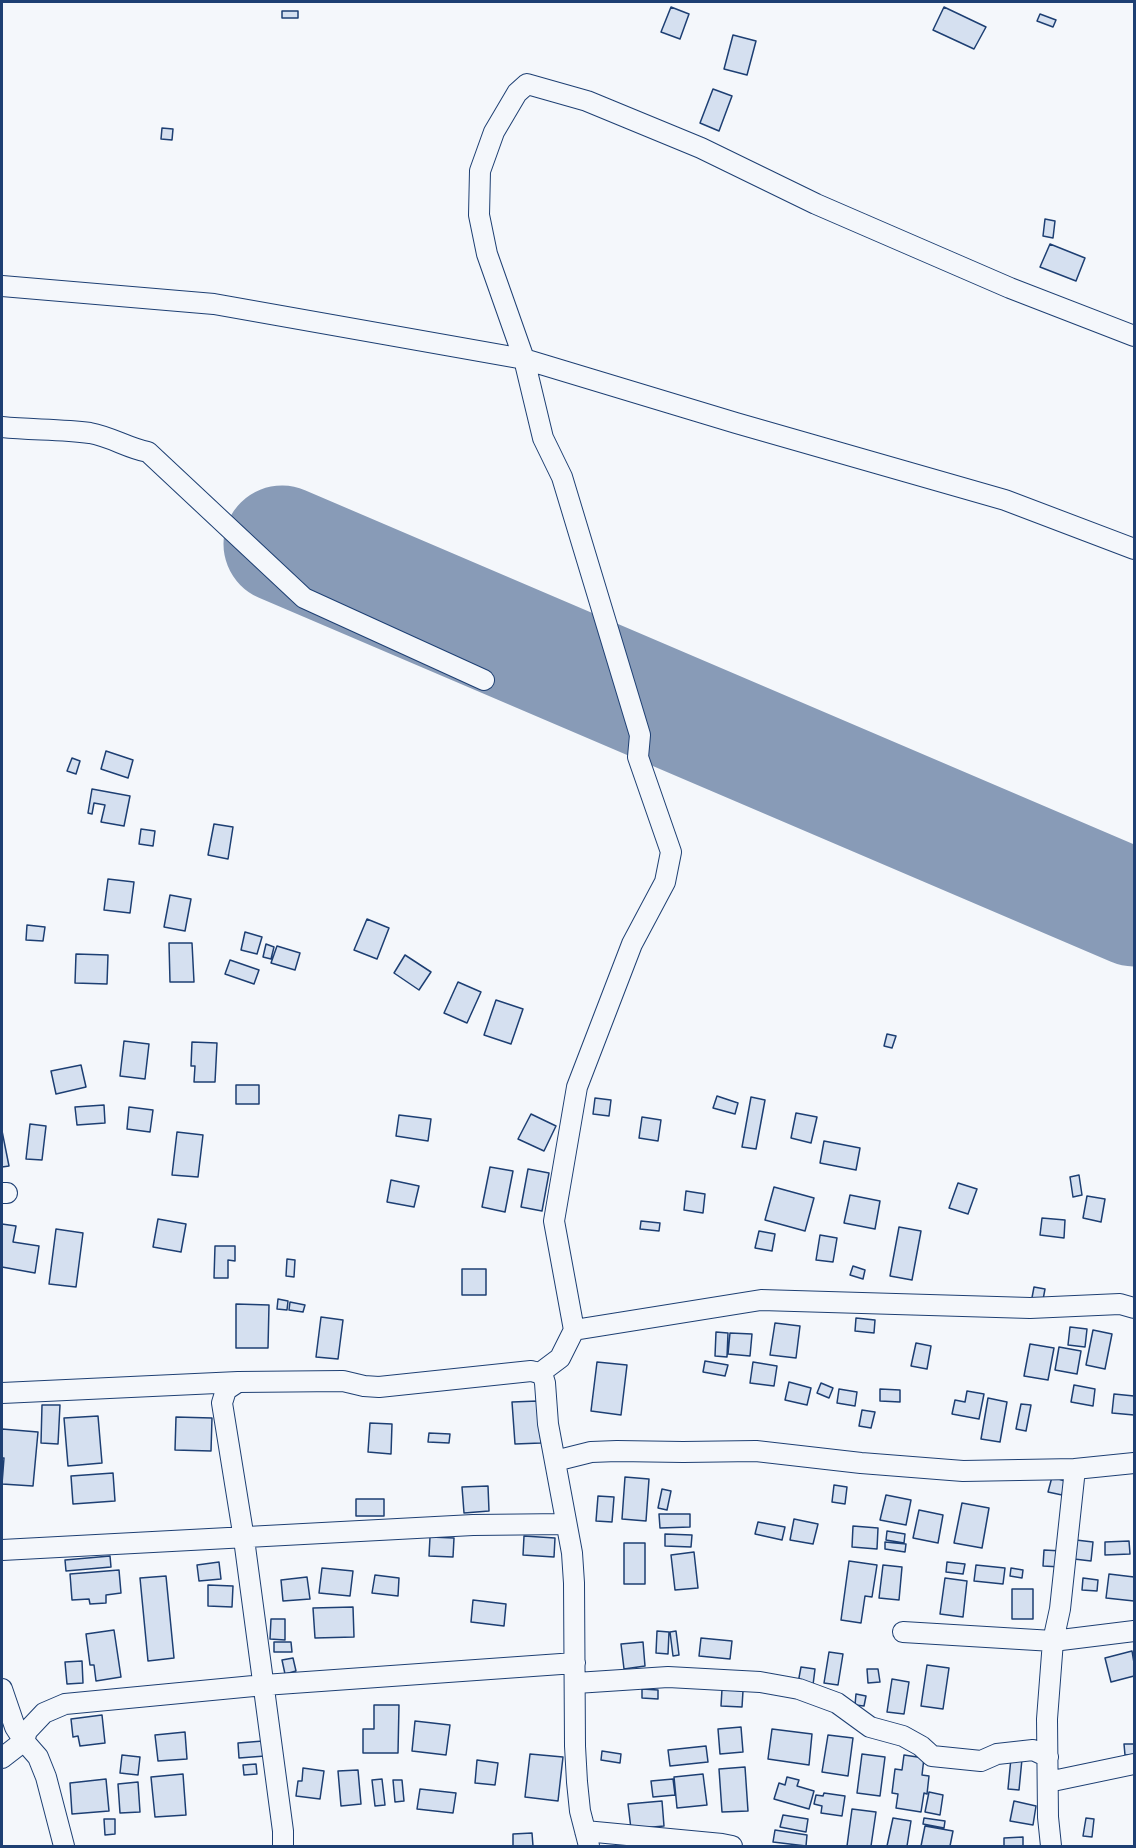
<!DOCTYPE html>
<style>
body{margin:0}
#map{position:relative;width:1136px;height:1848px;overflow:hidden;background:#f4f7fb;font-family:"Nunito Sans",sans-serif}
canvas{display:block}
.frame{position:absolute;inset:0;border:3px solid #1d3f73;pointer-events:none}
</style>
<div id="map">
<canvas width="1136" height="1848"></canvas>
<div class="frame"></div>
</div>
<script>
const c = document.querySelector('canvas').getContext('2d');
c.lineJoin = 'round';
function strokePath(path, color, width, dash) {
  c.strokeStyle = color;
  c.lineWidth = width;
  c.lineCap = dash ? 'butt' : 'round';
  c.setLineDash(dash || []);
  c.stroke(path);
}
function fillPath(path, color) {
  c.fillStyle = color;
  c.fill(path, 'evenodd');
}
const runway = new Path2D(`
 M282,544L1134,908`);
const building = new Path2D(`
 M671,7L689,14L680,39L661,32Z
 M944,7L986,27L974,49L933,30Z
 M282,11H298V18H282Z
 M1040,14L1056,20L1053,27L1037,21Z
 M733,35L756,41L747,75L724,69Z
 M713,89L732,96L719,131L700,123Z
 M162,128L173,129L172,140L161,139Z
 M1045,219L1055,221L1053,238L1043,236Z
 M1050,244L1085,258L1076,281L1040,267Z
 M106,751L133,760L128,778L101,769Z
 M72,758L80,761L76,774L67,771Z
 M92,789L130,796L124,826L101,822L105,805L94,803L92,814L88,813Z
 M214,824L233,827L228,859L208,855Z
 M141,829L155,831L153,846L139,844Z
 M108,879L134,882L130,913L104,910Z
 M170,895L191,899L185,931L164,927Z
 M367,919L389,928L377,959L354,950Z
 M27,925L45,927L43,941L26,940Z
 M245,932L262,937L257,954L241,950Z
 M169,943H192L194,982H170Z
 M266,944L274,947L271,959L263,957Z
 M277,946L300,953L295,970L271,963Z
 M76,954L108,955L107,984L75,983Z
 M405,955L431,972L419,990L394,973Z
 M230,960L259,970L254,984L225,974Z
 M458,982L481,992L467,1023L444,1013Z
 M496,1000L523,1009L511,1044L484,1035Z
 M887,1034L896,1036L892,1048L884,1046Z
 M124,1041L149,1044L145,1079L120,1076Z
 M192,1042L217,1043L215,1082H194L195,1066H191Z
 M81,1065L86,1087L56,1094L51,1071Z
 M236,1085H259V1104H236Z
 M717,1096L738,1103L735,1114L713,1108Z
 M751,1097L765,1100L756,1149L742,1147Z
 M595,1098L611,1100L609,1116L593,1114Z
 M104,1105L105,1123L77,1125L75,1107Z
 M129,1107L153,1110L150,1132L127,1129Z
 M796,1113L817,1117L811,1143L791,1138Z
 M531,1114L556,1126L544,1151L518,1139Z
 M399,1115L431,1119L428,1141L396,1136Z
 M642,1117L661,1120L658,1141L639,1138Z
 M30,1124L46,1126L42,1160L26,1159Z
 M2,1131L9,1166L2,1167Z
 M177,1132L203,1135L198,1177L172,1175Z
 M824,1141L860,1148L856,1170L820,1163Z
 M490,1167L513,1171L505,1212L482,1207Z
 M528,1169L549,1173L542,1211L521,1207Z
 M1079,1175L1082,1195L1073,1197L1070,1177Z
 M391,1180L419,1186L414,1207L387,1202Z
 M958,1183L977,1189L968,1214L949,1208Z
 M774,1187L814,1198L805,1231L765,1220Z
 M686,1191L705,1194L703,1213L684,1210Z
 M850,1195L880,1201L875,1229L844,1223Z
 M1087,1196L1105,1199L1101,1222L1083,1218Z
 M1042,1218L1065,1220L1064,1238L1040,1235Z
 M158,1219L186,1224L181,1252L153,1247Z
 M641,1221L660,1223L659,1231L640,1229Z
 M2,1224L16,1226L13,1242L39,1246L35,1273L2,1267Z
 M899,1227L921,1231L912,1280L890,1276Z
 M56,1229L83,1233L76,1287L49,1284Z
 M759,1231L775,1234L772,1251L755,1248Z
 M820,1235L837,1238L833,1262L816,1260Z
 M215,1246H235V1261L228,1260V1278H214Z
 M287,1259L295,1260L294,1277L286,1276Z
 M853,1266L865,1270L863,1279L850,1275Z
 M462,1269H486V1295H462Z
 M1034,1287L1045,1289L1042,1305L1031,1303Z
 M278,1299L288,1301L287,1310L277,1309Z
 M290,1302L305,1305L303,1312L289,1310Z
 M236,1304L269,1305L268,1348H236Z
 M321,1317L343,1320L338,1359L316,1357Z
 M856,1318L875,1320L874,1333L855,1331Z
 M775,1323L800,1326L796,1358L770,1355Z
 M1070,1327L1087,1329L1085,1347L1068,1345Z
 M1093,1330L1112,1334L1105,1369L1086,1365Z
 M716,1332L728,1333L727,1357L715,1356Z
 M730,1333L752,1334L750,1356L728,1354Z
 M916,1343L931,1346L927,1369L911,1366Z
 M1030,1344L1054,1348L1048,1380L1024,1376Z
 M1059,1347L1081,1351L1077,1374L1055,1370Z
 M705,1361L728,1365L725,1376L703,1372Z
 M597,1362L627,1365L621,1415L591,1411Z
 M753,1362L777,1366L774,1386L750,1383Z
 M789,1382L811,1388L807,1405L785,1400Z
 M821,1383L833,1388L829,1398L817,1393Z
 M1074,1385L1095,1389L1093,1406L1071,1402Z
 M839,1389L857,1392L855,1406L837,1403Z
 M880,1389L900,1390V1402L880,1401Z
 M967,1391L984,1394L979,1419L952,1414L955,1400L965,1402Z
 M1114,1394L1134,1396V1415L1112,1413Z
 M988,1398L1007,1402L1000,1442L981,1439Z
 M538,1401L541,1443L515,1444L512,1402Z
 M1021,1404L1031,1405L1026,1431L1016,1429Z
 M42,1405H60L58,1444L41,1443Z
 M862,1410L875,1412L871,1428L859,1426Z
 M98,1416L102,1463L68,1466L64,1418Z
 M176,1417L212,1418L211,1451L175,1450Z
 M370,1423L392,1424L391,1454L368,1452Z
 M2,1429L38,1432L33,1486L2,1484L4,1458H2Z
 M429,1433L450,1434L449,1443L428,1442Z
 M113,1473L115,1501L73,1504L71,1476Z
 M625,1477L649,1479L646,1521L622,1519Z
 M1052,1477L1065,1481L1062,1495L1048,1492Z
 M834,1485L847,1487L845,1504L832,1502Z
 M488,1486L489,1511L464,1513L462,1487Z
 M662,1489L671,1491L667,1510L658,1508Z
 M886,1495L911,1500L906,1525L880,1520Z
 M598,1496L614,1497L612,1522L596,1521Z
 M356,1499H384V1516H356Z
 M962,1503L989,1508L982,1548L954,1543Z
 M919,1510L943,1515L938,1543L913,1538Z
 M659,1514H690V1527L660,1528Z
 M794,1519L818,1524L813,1544L790,1540Z
 M758,1522L785,1527L782,1540L755,1534Z
 M853,1526L878,1528L877,1549L852,1547Z
 M887,1531L905,1534L904,1543L886,1540Z
 M665,1534L692,1535L691,1547L665,1546Z
 M524,1536L555,1538L554,1557L523,1555Z
 M430,1537L454,1538L453,1557L429,1556Z
 M1076,1540L1093,1542L1091,1561L1074,1559Z
 M1129,1541L1130,1554L1105,1555V1542Z
 M885,1542L906,1544L905,1552L885,1549Z
 M624,1543H645V1584H624Z
 M1044,1550L1062,1551L1061,1567L1043,1566Z
 M694,1552L698,1588L675,1590L671,1555Z
 M110,1556L111,1567L66,1571L65,1560Z
 M849,1561L877,1565L872,1597L865,1596L861,1623L841,1620Z
 M219,1562L221,1579L199,1581L197,1565Z
 M947,1562L965,1564L963,1574L946,1572Z
 M883,1565L902,1567L899,1600L879,1598Z
 M976,1565L1005,1568L1003,1584L974,1581Z
 M322,1568L353,1571L350,1596L319,1593Z
 M1011,1568L1023,1570L1022,1578L1010,1576Z
 M119,1570L121,1593L106,1595V1603L90,1604L89,1599L72,1600L70,1574Z
 M1109,1574L1134,1577V1601L1106,1598Z
 M375,1575L399,1578L398,1596L372,1593Z
 M166,1576L174,1658L148,1661L140,1578Z
 M307,1577L310,1599L283,1601L281,1580Z
 M945,1578L967,1581L963,1617L940,1614Z
 M1083,1578L1098,1580L1097,1591L1082,1590Z
 M208,1585L233,1586L232,1607L208,1606Z
 M1012,1589H1033V1619H1012Z
 M473,1600L506,1604L504,1626L471,1622Z
 M353,1607L354,1637L315,1638L313,1608Z
 M271,1619H285V1640L270,1639Z
 M114,1630L121,1677L96,1681L94,1665H90L86,1634Z
 M657,1631L669,1632L668,1654L656,1653Z
 M676,1631L679,1655L673,1656L670,1632Z
 M701,1638L732,1641L730,1659L699,1656Z
 M274,1642H291L292,1652H274Z
 M643,1642L645,1666L624,1669L621,1644Z
 M1132,1651L1134,1663V1676L1111,1682L1105,1658Z
 M829,1652L843,1654L838,1685L824,1683Z
 M293,1658L296,1671L285,1674L282,1660Z
 M82,1661L83,1683L67,1684L65,1662Z
 M927,1665L949,1668L943,1709L921,1706Z
 M801,1667L815,1669L813,1685L798,1683Z
 M867,1669H878L880,1682L868,1683Z
 M892,1679L909,1682L904,1714L887,1712Z
 M642,1689L658,1690V1699L642,1698Z
 M722,1689L743,1691L742,1707L721,1706Z
 M856,1694L866,1696L864,1706L855,1705Z
 M374,1705H399L398,1753H363V1729H374Z
 M102,1715L105,1743L80,1746L78,1736L73,1737L71,1719Z
 M415,1721L450,1725L446,1755L412,1751Z
 M741,1727L743,1752L720,1754L718,1729Z
 M772,1729L812,1734L809,1765L768,1759Z
 M185,1732L187,1759L158,1761L155,1735Z
 M828,1735L853,1738L848,1776L822,1772Z
 M263,1741L265,1756L239,1758L238,1743Z
 M1124,1744H1134V1755H1125Z
 M706,1746L708,1762L670,1766L668,1750Z
 M602,1751L621,1754L620,1763L601,1760Z
 M530,1754L563,1757L558,1801L525,1797Z
 M862,1754L885,1757L880,1796L857,1793Z
 M122,1755L140,1757L138,1775L120,1773Z
 M904,1755L924,1758L922,1775L929,1776L927,1794L924,1793L921,1812L896,1808L898,1794L892,1793L895,1769L902,1770Z
 M1011,1758L1022,1759L1019,1790L1008,1789Z
 M477,1760L498,1763L495,1785L475,1783Z
 M256,1764L257,1774L244,1775L243,1765Z
 M745,1767L748,1811L722,1812L719,1769Z
 M303,1768L324,1771L320,1799L296,1796L298,1781H302Z
 M358,1770L361,1804L341,1806L338,1771Z
 M183,1774L186,1815L155,1817L151,1777Z
 M703,1774L707,1805L677,1808L674,1777Z
 M787,1777L799,1780L797,1786L814,1791L809,1809L774,1799L779,1783L785,1785Z
 M106,1779L109,1811L72,1814L70,1783Z
 M382,1779L385,1805L375,1806L372,1780Z
 M673,1779L675,1795L653,1797L651,1781Z
 M393,1780H402L404,1801L395,1802Z
 M138,1782L140,1812L120,1813L118,1784Z
 M420,1789L456,1793L453,1813L417,1809Z
 M929,1792L943,1795L940,1815L925,1812Z
 M824,1793L845,1796L842,1816L821,1813L822,1806L814,1804L816,1795L823,1796Z
 M662,1801L664,1826L631,1829L628,1804Z
 M1014,1801L1036,1806L1033,1825L1010,1821Z
 M852,1809L876,1812L871,1846H847Z
 M783,1815L808,1819L806,1832L780,1827Z
 M893,1818L911,1821L907,1846H887Z
 M924,1818L945,1821L944,1828L923,1824Z
 M1086,1818L1094,1819L1092,1837L1083,1836Z
 M104,1819H115V1834L105,1835Z
 M925,1826L953,1831L950,1846H921Z
 M775,1830L807,1835L806,1846L773,1842Z
 M532,1833L533,1846H513V1834Z
 M1023,1837V1846H1004V1838Z`);
const minor = new Path2D(`
 M2,286L214,304L524,359L736,423L1005,500L1134,549
 M2,427C31,430 61,429 90,433C112,437 127,448 148,452L304,598L484,680
 M2,1193H7
 M574,1330L761,1300L1030,1308L1120,1304L1134,1308
 M540,1373L560,1358L574,1330L554,1221L577,1087L632,944L665,882L671,852L638,757L640,735L562,477L543,438L524,359L487,254L479,215L480,171L494,132L517,93L527,84L587,101L701,148L816,204L1010,288L1134,336
 M2,1393L238,1382
 M555,1461L591,1452L617,1451L683,1452L756,1451L861,1463L963,1471L1075,1469L1060,1609L1053,1641L1047,1719L1048,1817L1051,1846
 M1075,1469L1134,1463
 M2,1550L473,1525L566,1524
 M903,1632L1053,1641L1134,1631
 M576,1683L668,1677L760,1682L799,1689L837,1703L870,1727L903,1736L921,1746L932,1756L981,1761L997,1754L1033,1750L1048,1757
 M2,1689L15,1727L24,1741L38,1757L46,1777L64,1846
 M2,1758L24,1741L27,1731L44,1713L65,1704L264,1685L575,1663
 M1048,1782L1134,1764
 M585,1831L722,1844L732,1846
 M283,1846V1831L244,1539L222,1403L226,1390L238,1382L343,1381L364,1386L379,1387L531,1371C540,1373 543,1374 545,1383L548,1424L572,1553L574,1583L575,1746L577,1782L580,1811L589,1846`);
strokePath(runway, '#889bb7', 117);
fillPath(building, '#d5e0f0');
strokePath(building, '#1d3f73', 1.5);
strokePath(minor, '#1d3f73', 22);
strokePath(minor, '#f4f7fb', 20);
</script>
